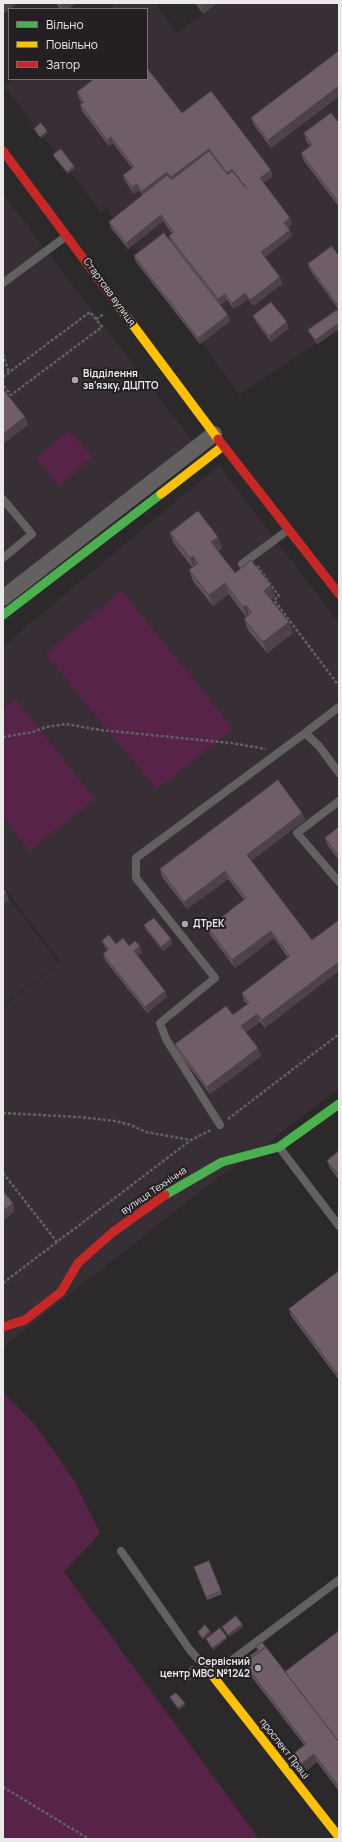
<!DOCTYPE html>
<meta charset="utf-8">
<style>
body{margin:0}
#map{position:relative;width:342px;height:1842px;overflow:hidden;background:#2c292b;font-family:Manrope,sans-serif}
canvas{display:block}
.frame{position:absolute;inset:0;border:4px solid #ece9eb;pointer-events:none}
.legend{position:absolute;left:8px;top:8px;width:140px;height:72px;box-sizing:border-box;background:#231f22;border:1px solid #737072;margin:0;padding:5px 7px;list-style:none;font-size:12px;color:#ece9eb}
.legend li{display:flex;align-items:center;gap:8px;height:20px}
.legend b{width:20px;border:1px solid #737072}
</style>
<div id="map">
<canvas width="342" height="1842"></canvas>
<div class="frame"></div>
<ul class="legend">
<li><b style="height:5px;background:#4caf50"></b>Вільно</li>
<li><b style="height:5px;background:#ffc107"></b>Повільно</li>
<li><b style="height:5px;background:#c62828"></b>Затор</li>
</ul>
</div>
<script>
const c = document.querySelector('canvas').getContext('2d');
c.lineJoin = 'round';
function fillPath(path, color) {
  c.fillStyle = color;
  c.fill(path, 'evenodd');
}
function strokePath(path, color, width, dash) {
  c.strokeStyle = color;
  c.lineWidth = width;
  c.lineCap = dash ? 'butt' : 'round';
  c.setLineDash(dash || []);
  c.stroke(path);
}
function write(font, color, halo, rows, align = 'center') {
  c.font = font + ' Manrope,sans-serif';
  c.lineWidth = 4;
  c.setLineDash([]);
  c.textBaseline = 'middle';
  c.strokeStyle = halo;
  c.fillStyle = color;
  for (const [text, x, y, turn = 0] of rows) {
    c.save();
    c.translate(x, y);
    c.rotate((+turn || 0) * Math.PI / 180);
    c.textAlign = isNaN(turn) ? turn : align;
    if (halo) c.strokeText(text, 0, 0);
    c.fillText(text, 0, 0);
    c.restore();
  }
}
const built = new Path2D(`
 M116,3H155L177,33L217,3H339V329L239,395L106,208L101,212L4,86L13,79H147V9H108Z
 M3,194L194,443L3,590Z
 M219,465L339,623V1088L273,1139L219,1177L3,1347V1007L61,962L3,886V646Z
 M3,890L59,963L3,1005Z`);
const green = new Path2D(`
 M69,430L93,457L59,486L36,458Z
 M122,591L233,728L157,790L45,654Z
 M15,698L95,799L29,851L3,817V708Z
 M3,1392L36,1426L74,1480L100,1533L64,1572L259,1839H3Z`);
const path = new Path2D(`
 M96,319L104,314
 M3,354L9,373
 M3,377L90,312L102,327L11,395L3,385
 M257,566L279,596L274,600L339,686
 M3,737L33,732L46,727L66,724L100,730L231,743L266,749
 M3,1113L78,1117L116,1121L131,1125L146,1132L191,1140
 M228,1119L339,1034
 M3,1173L57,1242
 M3,1283L191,1140L211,1130
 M3,1787L89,1839`);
const lane = new Path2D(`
 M3,283L65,237
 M3,499L32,534L3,558
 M242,564L288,530
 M339,707L305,733L319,746L339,773
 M339,801L297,833L339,882
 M220,1125L166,1039L160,1023L215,978L136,878V858L305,733
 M279,1147L339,1226
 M121,1551L190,1650L212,1675L339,1580`);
const street = new Path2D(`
 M3,598L214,434`);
const fast = new Path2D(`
 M3,615L161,494
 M165,1195L222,1162L279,1147L339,1104`);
const slow = new Path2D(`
 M115,301L218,439
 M161,494L223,446
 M212,1675L339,1837`);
const jam = new Path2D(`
 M3,151L115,301
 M218,439L339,594
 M3,1327L25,1320L61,1292L78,1263L113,1232L165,1195`);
const wall = new Path2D(`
 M56,3H76L68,9H60Z
 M195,3H217L203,14Z
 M339,51V96L271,148L254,125L251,118Z
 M77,92L182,113L273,176L263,183L292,224L288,228L292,236L265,257L280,277L282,284L253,306L248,299L234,309L227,300L220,305L228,315L230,321L200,344L136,262L134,256L171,242L169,236L172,234L163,221L128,249L111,228L109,222L143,195L139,190L134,194L125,181L123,175L132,168L113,143L109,146L82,111L80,104L82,103L79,98Z
 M339,123V207L304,161L301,153L310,146L306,141L304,133Z
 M53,155L75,168L68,174L54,157Z
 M339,256V310L310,270L308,264Z
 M339,313V329L317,344L310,334L308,330Z
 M253,316L289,328L271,342L256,322Z
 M170,533L222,548L218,551L235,573L275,596L271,599L289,622L293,633L267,653L248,630L244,619L246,617L229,594L213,606L193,581L189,570L192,567L174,544Z
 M302,813L305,820L251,861L312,940L265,1028L260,1022L246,1032L258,1048L261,1056L210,1094L178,1052L175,1044L233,1015L247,1004L244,1001L242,993L288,958L274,938L235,968L210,935L208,928L244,900L228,879L187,909L162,877L160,869Z
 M339,827V860L328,846L325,838Z
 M144,925L171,939L172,944L163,951L146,930Z
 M102,941L129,946H140L142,953L137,956L165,991L167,997L147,1013L105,960L103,954L107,950L105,947Z
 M339,1151V1180L330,1168L327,1161Z
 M339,1271V1380L291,1316L289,1309Z
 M209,1561L222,1594L207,1600L194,1567Z
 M339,1631V1791L317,1762L304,1772L296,1762L293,1754L304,1745L247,1671L244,1663L250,1659L249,1657L258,1650L256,1647L285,1672Z
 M170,1697L185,1703V1705L179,1710L171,1700Z`);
const shadedWall = new Path2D(`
 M8,3H16V4L10,9H9V10L3,14V7Z
 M63,3H76L68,9H62L60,5Z
 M204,3H217L203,14L200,6Z
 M339,86V96L271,148L268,140Z
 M47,131L48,133L41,139L40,137Z
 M111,137L113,143L109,146L107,140Z
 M209,149L211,155L173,183L171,177Z
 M74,166L75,168L68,174L67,172Z
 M232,169L235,176L230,179L227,173Z
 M271,170L273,176L262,184L260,178Z
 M167,172L170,178L145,197L142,191Z
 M137,184L139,190L134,194L132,187Z
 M161,215L163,221L128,249L126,243Z
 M290,218L292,224L286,229L284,223Z
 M290,230L292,236L263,258L261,252Z
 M280,277L282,284L253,306L250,300Z
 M245,293L248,299L234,309L232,303Z
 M225,294L227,300L220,305L218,299Z
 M228,315L230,321L200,344L198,338Z
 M287,322L289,328L271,342L269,336Z
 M339,323V329L317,344L315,340Z
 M25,417L28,425L3,444V434Z
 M218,537L222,548L215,553L211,542Z
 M193,556L197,567L194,569L190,558Z
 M225,583L229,594L213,606L209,595Z
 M271,585L275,596L268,602L264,591Z
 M246,605L250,616L247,618L243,607Z
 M289,622L293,633L267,653L263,642Z
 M302,813L305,820L250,862L247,855Z
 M225,871L228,879L187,909L184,902Z
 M6,892L9,900L3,905V895Z
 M271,931L274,938L235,968L232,960Z
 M171,939L172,944L163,951L161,947Z
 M140,946L142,953L136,958L134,951Z
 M339,962V971L265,1028L262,1020Z
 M165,991L167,997L147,1013L145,1007Z
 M257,1014L260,1022L244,1034L241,1026Z
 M258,1048L261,1056L210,1094L207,1087Z
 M13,1203L15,1211L3,1221V1211Z
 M242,1624L243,1627L229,1637L228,1635Z
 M210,1631L211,1633L203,1640L202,1638Z
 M227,1637V1639L213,1650L212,1648Z
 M197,1671L198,1674L188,1681L187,1679Z
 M185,1703V1705L179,1710L178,1708Z
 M314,1754L317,1762L304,1772L301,1764Z`);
const building = new Path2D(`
 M3,3H8L3,7Z
 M198,3H204L200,6Z
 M339,51V86L268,140L251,118Z
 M147,68L182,113L211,91L271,170L260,178L290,218L284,223L290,230L261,252L280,277L250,300L245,293L232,303L225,294L218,299L169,236L174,232L161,215L126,243L109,222L167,175L171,180L209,151L228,175L232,171L247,189L232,169L227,173L209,149L171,177L167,172L142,191L137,184L132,187L123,175L134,167L111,137L107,140L80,104L84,102L77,92L94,79H147Z
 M331,113L339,123V203L301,153L312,145L304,133Z
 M41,123L47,131L40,137L34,129Z
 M61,149L74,166L67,172L53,155Z
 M164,233L228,315L198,338L134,256Z
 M332,246L339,256V307L308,264Z
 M271,302L287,322L269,336L253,316Z
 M337,310L339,313V323L315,340L308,330Z
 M3,389L25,417L3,434Z
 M198,511L218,537L211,542L235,573L251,560L271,585L264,591L289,622L263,642L244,619L252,612L246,605L243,607L225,583L209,595L189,570L198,563L193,556L190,558L170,533Z
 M278,780L302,813L247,855L312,940L339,920V962L262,1020L257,1014L241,1026L258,1048L207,1087L175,1044L226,1006L233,1015L249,1003L242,993L290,956L271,931L232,960L208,928L246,898L225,871L184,902L160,869Z
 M339,827V856L325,838Z
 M3,888L6,892L3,895Z
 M154,918L171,939L161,947L144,925Z
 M109,935L116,944L123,938L129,946L135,941L140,946L134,951L165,991L145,1007L103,954L109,949L102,941Z
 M339,1151V1175L327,1161Z
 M3,1191L13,1203L3,1211Z
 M339,1271V1376L289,1309Z
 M209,1561L221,1591L206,1597L194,1567Z
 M236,1616L242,1624L228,1635L222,1627Z
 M205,1625L210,1631L202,1638L198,1632Z
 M220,1628L227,1637L212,1648L206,1639Z
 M339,1631V1742L285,1672Z
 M262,1642L269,1651L266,1647L250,1659L249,1657L258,1650L256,1647Z
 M266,1647L339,1742V1787L314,1754L301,1764L293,1754L306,1744L244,1663Z
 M193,1666L197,1671L187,1679L183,1674Z
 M176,1693L185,1703L178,1708L170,1697Z`);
const markers = [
 [75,380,4,"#a9a6a8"],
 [185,924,4,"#a9a6a8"],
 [258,1668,4,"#a9a6a8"]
];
const streetNames = [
 ["Стартова вулиця",109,292,54],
 ["вулиця Технічна",154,1191,-34],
 ["проспект Праці",284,1749,52]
];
const poiNames = [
 ["Відділення",83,374],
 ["зв’язку, ДЦПТО",83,386],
 ["ДТрЕК",193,924],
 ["Сервісний",250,1662,"right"],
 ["центр МВС №1242",250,1674,"right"]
];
fillPath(built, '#382e35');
fillPath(green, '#572348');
strokePath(path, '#636262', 2.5, [3, 2]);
strokePath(lane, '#626061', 8);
strokePath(street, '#626061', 16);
strokePath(fast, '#4caf50', 9);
strokePath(slow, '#ffc107', 9);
strokePath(jam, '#c62828', 9);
fillPath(wall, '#5f515a');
fillPath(shadedWall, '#4e424a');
fillPath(building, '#6f5e69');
strokePath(building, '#4e424a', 1);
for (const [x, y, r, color] of markers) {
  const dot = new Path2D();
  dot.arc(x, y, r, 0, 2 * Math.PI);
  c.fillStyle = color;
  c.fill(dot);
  strokePath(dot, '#231f22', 1.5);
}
write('10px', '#ece9eb', '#231f22', streetNames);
write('bold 10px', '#ece9eb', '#231f22', poiNames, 'left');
</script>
